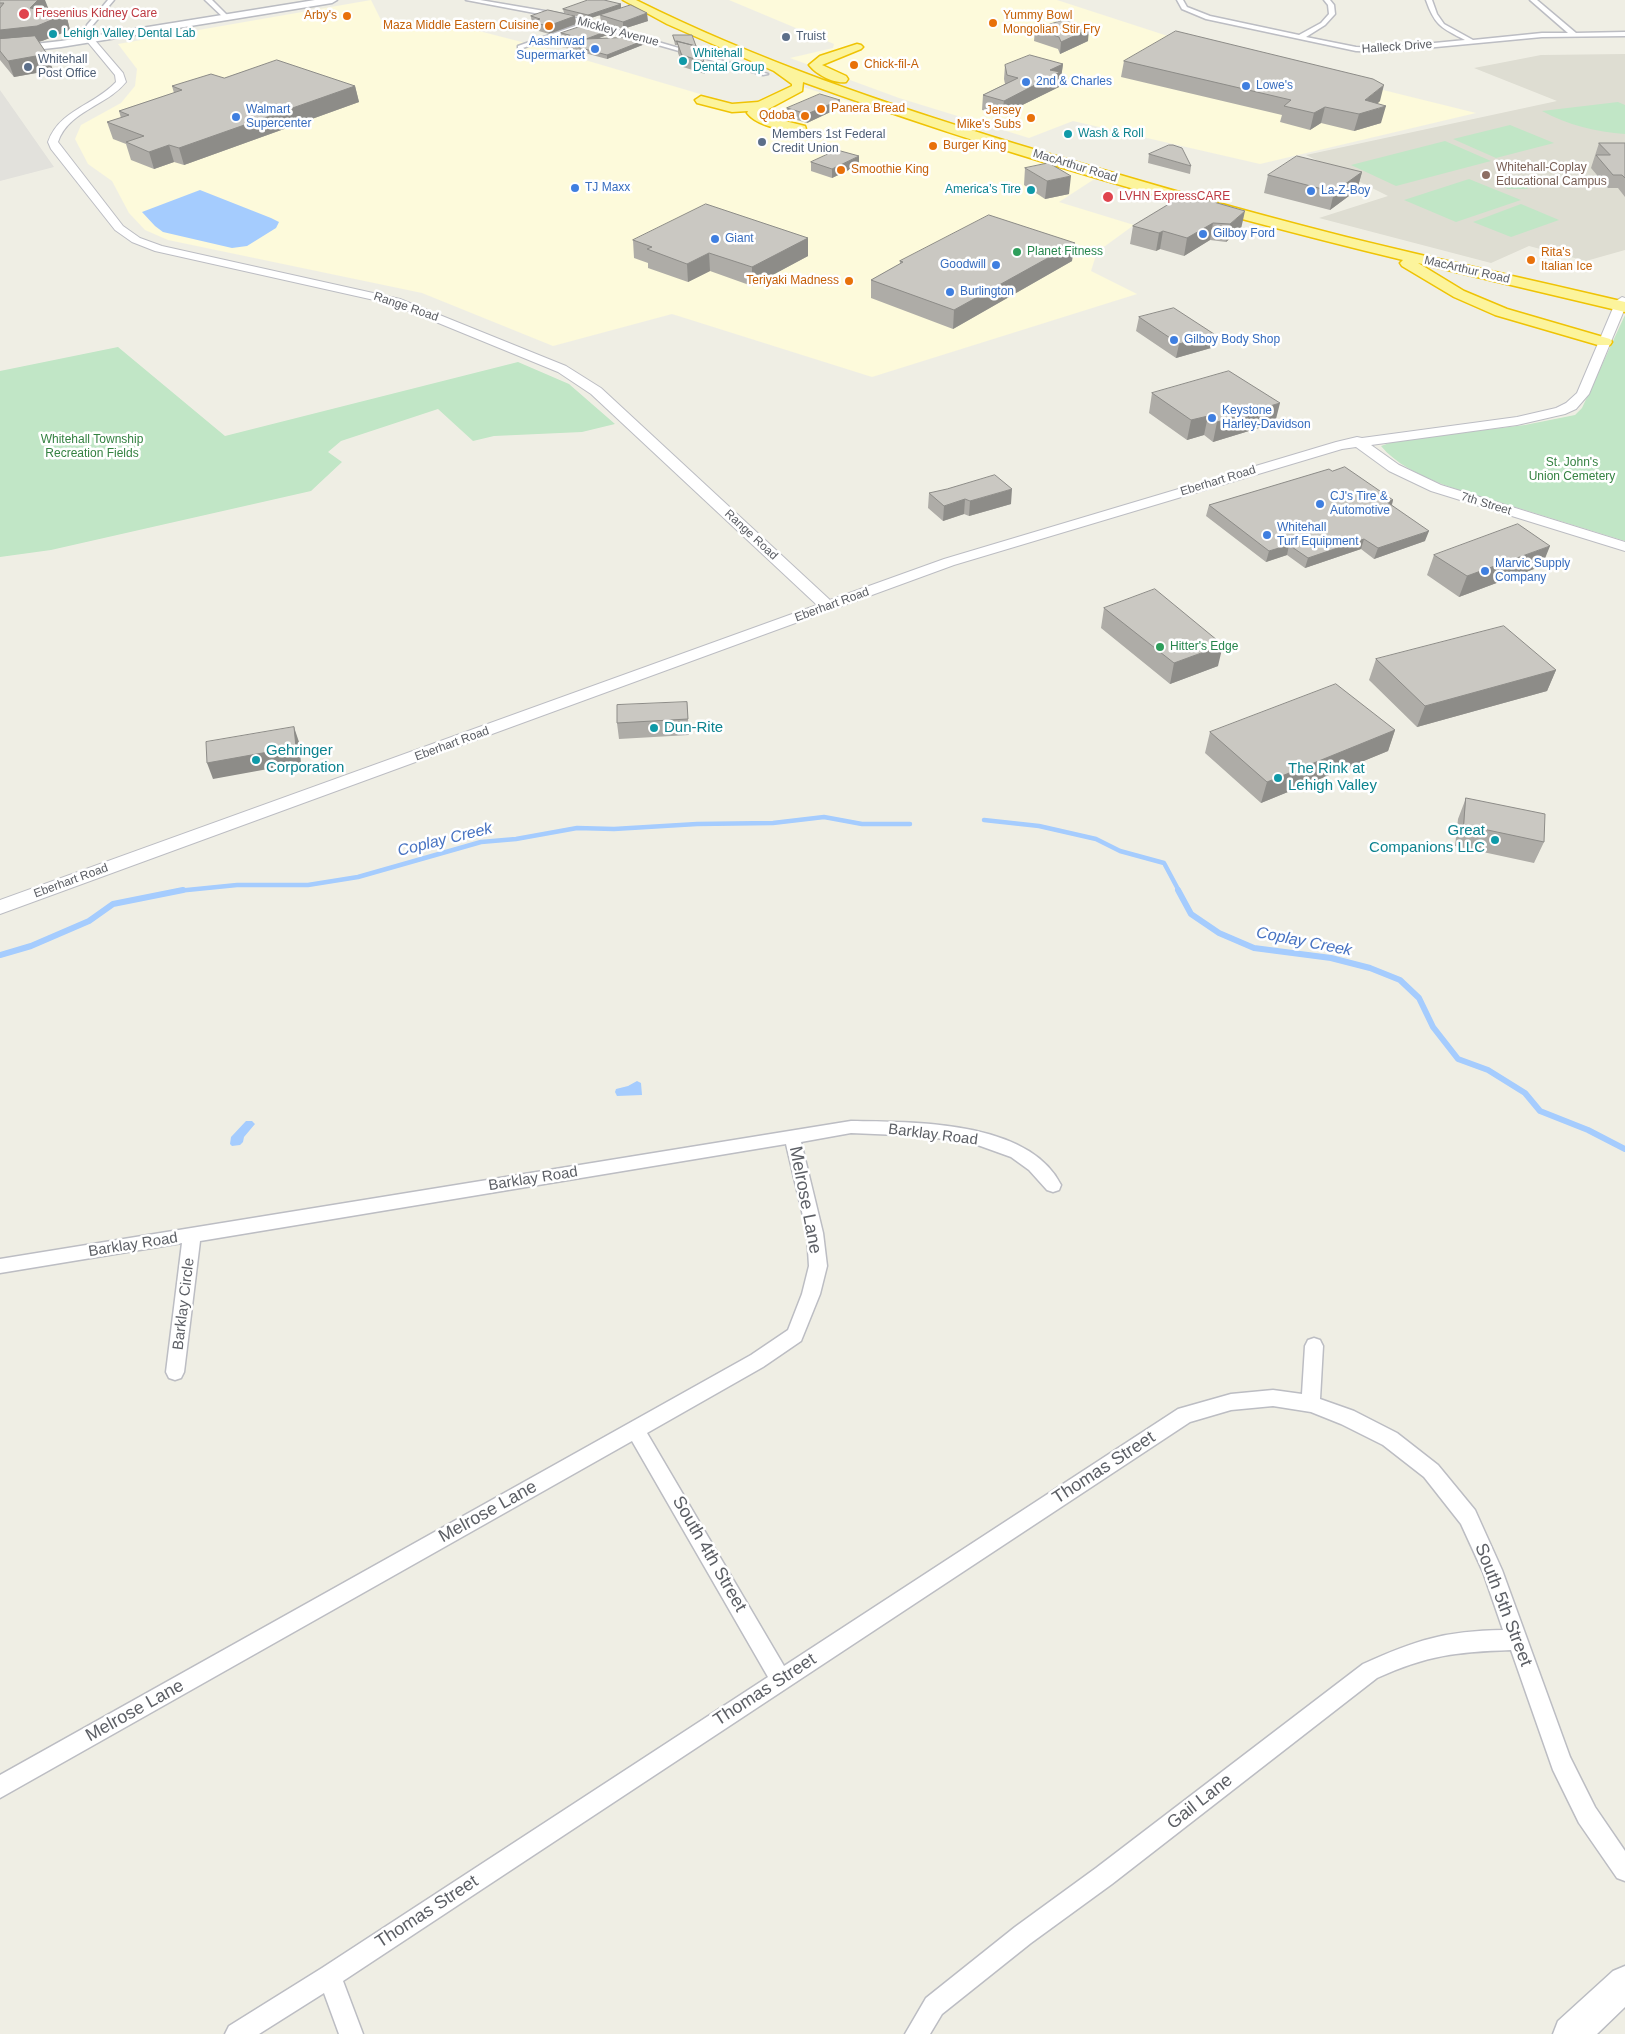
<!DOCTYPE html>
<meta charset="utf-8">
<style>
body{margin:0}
canvas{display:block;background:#efeee4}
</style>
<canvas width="1625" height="2034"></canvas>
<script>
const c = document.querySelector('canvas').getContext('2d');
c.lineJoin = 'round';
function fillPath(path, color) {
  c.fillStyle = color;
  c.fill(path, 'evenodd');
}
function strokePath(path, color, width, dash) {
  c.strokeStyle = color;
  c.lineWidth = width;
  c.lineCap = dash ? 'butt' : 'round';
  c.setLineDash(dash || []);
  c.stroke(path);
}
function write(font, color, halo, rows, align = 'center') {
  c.font = font + ' Arial,sans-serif';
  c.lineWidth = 5;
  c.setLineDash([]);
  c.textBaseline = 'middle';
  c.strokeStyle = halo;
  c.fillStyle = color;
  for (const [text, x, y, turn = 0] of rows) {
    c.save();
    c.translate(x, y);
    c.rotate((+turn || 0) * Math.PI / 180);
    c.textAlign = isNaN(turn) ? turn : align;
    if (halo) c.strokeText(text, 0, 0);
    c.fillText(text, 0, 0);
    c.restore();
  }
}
const commercial = new Path2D(`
 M371,0L383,24L431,25L479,31L541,47L734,104L754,102L789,86L790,83L1096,178L1059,202L1134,225L1097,252L1091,271L1137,294L872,377L672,314L553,346L422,293L168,240L145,230L129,213L112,181L88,164L75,139L81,125L121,103L135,86L137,69L118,44Z
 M729,0H1057L1177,39L1476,113L1260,164L1073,121L1029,138L899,98L790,58L833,48L834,44Z`);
const industrial = new Path2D(`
 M0,90L54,167L0,181Z`);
const education = new Path2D(`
 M1625,54V250L1586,261L1529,246L1491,263L1319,218L1388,196L1306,155L1557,101L1474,68L1541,55Z`);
const green = new Path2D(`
 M1618,102L1625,105V134C1596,132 1568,125 1542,111Z
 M1510,125L1554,143L1496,158L1453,139Z
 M1445,141L1491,161L1396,186L1351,165Z
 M1497,177H1518L1528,189H1507Z
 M1469,179L1521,200L1456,222L1404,200Z
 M1521,204L1559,220L1511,237L1473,222Z
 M1625,315V541C1588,530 1552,518 1515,507C1474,494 1409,480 1381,446L1395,441L1525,425L1575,415L1582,408Z
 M118,347L225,436L518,362L569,384L615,424L582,432L494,436L473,441L438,409L341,441L328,452L342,462L311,491L51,550L0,557V371Z`);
const water = new Path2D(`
 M200,190L271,218L279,222L276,228L247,246L232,248L163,232L155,226L142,212Z
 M637,1081L641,1083L642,1095L617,1096L615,1092L616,1089L628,1086Z
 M246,1121H252L255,1124L244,1137L243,1142L240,1145L232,1146L230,1144L231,1137Z`);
const streamFar1 = new Path2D(`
 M984,820L1039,826L1096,839L1120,851L1164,863L1179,891
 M177,891L237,885H308L358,877L481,842L516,839L577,828L614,829L697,824L773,823L824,817L862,824H910`);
const stream = new Path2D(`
 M1178,890L1191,914L1219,933L1254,948L1331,958L1370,968L1400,980L1419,998L1433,1027L1458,1059L1488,1070L1525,1093L1540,1111L1588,1130L1625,1149
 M0,955L31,946L89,921L113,904L183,890`);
const minor = new Path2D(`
 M108,0H114L92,26L89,34L93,40L88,41L83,34L87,25Z
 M205,0H212L229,17V19H225Z
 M466,0H480L562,14L768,74L763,75L588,25L520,49L518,48V46L581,24L561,18Z
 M1177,0H1183L1187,7L1210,16L1299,35L1321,23L1329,14L1328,5L1324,0H1330L1334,5L1335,14L1325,25L1306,37L1356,47L1383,48L1465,40C1442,28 1435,26 1426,0H1432L1437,14L1444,24L1473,40L1542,33H1568L1530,0H1537L1576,33L1625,32V36L1542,37L1383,52L1356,51L1206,19L1182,9Z
 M851,1121C912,1122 1029,1120 1061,1185L1059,1190L1053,1192L1047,1190L1029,1170L1011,1157L972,1143L922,1136L851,1133L801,1142L823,1233L827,1266L820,1294L801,1341L763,1367L647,1433L784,1666L1178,1409L1231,1394L1273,1390L1302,1394L1305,1346L1308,1340L1314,1338L1320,1340L1323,1346L1320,1399L1354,1411L1397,1433L1438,1465L1475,1510L1502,1570L1570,1757L1595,1807L1625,1851V1881L1617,1878L1579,1823L1553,1770L1511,1650C1456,1652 1428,1655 1377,1678L1112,1884L1031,1943L942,2014L930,2034H905L926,1998L1015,1927L1096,1868L1363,1664C1416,1640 1445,1631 1503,1630L1483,1572L1461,1524L1424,1477L1383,1445L1341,1424L1311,1412L1273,1406L1231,1410L1190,1422L343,1981L363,2034H339L324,1993L259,2034H225L229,2026L322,1968L768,1677L632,1441L0,1798V1775L751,1355L788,1330L802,1294L809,1266L807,1233L786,1144L200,1241L184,1372L181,1378L175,1380L169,1378L166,1372L182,1243L0,1273V1259Z`);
const tertiary = new Path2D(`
 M90,37L93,38L123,73L126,82C107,106 68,111 58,142L123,226L140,238L162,246L400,299L566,366L601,388L830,600L944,559L1336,442L1357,437L1362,438L1517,417L1556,408L1566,403L1577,393L1616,301L1622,297L1625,298V308L1589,394L1576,409L1565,414L1517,425L1371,445L1399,465L1441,485L1625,542V551L1431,491L1389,471L1356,447L1342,449L954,565L0,914V900L817,605L591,394L558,372L392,304L155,251L132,242L115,230L51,149L48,142C59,110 95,105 116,82L115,75L86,40Z`);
const secondary = new Path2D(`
 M315,0H337L332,3L61,47L0,54V48L61,41Z
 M1625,1966V2007L1597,2034H1553L1558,2021L1613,1971Z`);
const trunk = new Path2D(`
 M623,0H636C758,61 886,104 1016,144C1125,177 1235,209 1346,237C1439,260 1532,280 1625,302V312L1418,263L1464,291L1507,309L1610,339L1612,342L1610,345H1598L1495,315L1454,297L1402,266L1400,263L1403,260C1201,211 999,153 803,82L802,91L761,113L765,116L805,126L806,129L805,132L800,133C783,129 758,127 747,113L748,111L732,112L697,103L695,100L701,96L732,104L758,102L792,86V84L774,71L667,24Z
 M857,44L861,45L863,47L861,49L822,65L846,76L848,79L846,82C834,84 816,74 809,65L820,56Z`);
const wall = new Path2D(`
 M0,0L49,10L48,11L66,14L70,30L42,41L39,42L53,70L14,77L0,60Z
 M621,4V8L588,19L564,13L563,9Z
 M600,15L648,21L623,29L601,23Z
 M531,16H575L576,24L549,34L532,29Z
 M1035,29L1088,41L1060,54L1058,49L1034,41Z
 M610,30V34L598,38L645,40V44L607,59L562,47V43L572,39L562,37L561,33Z
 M673,35L696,46L704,62L705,74L683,67L678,53V45H675Z
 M1124,61L1380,101L1377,104L1381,123L1354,131L1321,123L1310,130L1280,122L1282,115L1121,77Z
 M1063,64L1061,78L1060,79L1059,87L1002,115L982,110L983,95L1005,84L1004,79L1005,65Z
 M224,78L355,86L359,102L184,165L174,162L154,169L131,160L126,144L113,139L107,122L121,118L119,111L174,93L172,86Z
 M787,108H839L807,123L787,117Z
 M1599,143H1625V197L1618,188H1608L1591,168Z
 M1149,154L1191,166L1190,174L1148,163Z
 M811,162L859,165L832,178L811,171Z
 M1025,168L1069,194L1045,199L1024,185Z
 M1362,172L1357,190L1330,210L1264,193L1268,175Z
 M1186,194L1241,229L1226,242L1210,240L1184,256L1160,249L1156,251L1130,244L1133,226Z
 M808,238V256L752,286L710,271L688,282L648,268V263L634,258L633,240Z
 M900,261H1072L953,329L871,298V280L900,264Z
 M1139,317L1214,334L1211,348L1176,358L1136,331Z
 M1152,393L1275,423L1213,442L1204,435L1187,440L1149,413Z
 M1332,471L1393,500L1392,505L1425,541L1374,559L1361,549L1305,568L1287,555L1266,562L1206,516L1209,505Z
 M929,493L1011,504L969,516L964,514L943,521L928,508Z
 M1434,555L1542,566L1459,597L1427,575Z
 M1104,608L1218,666L1170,684L1101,628Z
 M1376,659L1556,670L1547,691L1417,727L1369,680Z
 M687,702L689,735L619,739L617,723Z
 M1395,730L1388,751L1261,803L1205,753L1210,732Z
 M1466,798L1544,842L1534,863L1455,846L1458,819Z`);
const shadedWall = new Path2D(`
 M38,0H45L49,10L35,23L30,8Z
 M621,4V8L588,19V15Z
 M647,13L648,21L623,29V22Z
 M66,14L70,30L42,41L0,47V30Z
 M575,16L576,24L549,34L548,26Z
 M1089,29L1088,41L1060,54L1061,42Z
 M610,30V34L586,43V39Z
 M645,40V44L607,59V55Z
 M47,54L53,70L14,77L8,61Z
 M1063,64L1061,78L1060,79L1059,87L1002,115L1004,101L1050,70Z
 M1384,85L1380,101L1367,112L1386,106L1381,123L1354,131L1359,114L1365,100Z
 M355,86L359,102L184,165L179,148Z
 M840,100L839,108L807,123V114Z
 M1325,107L1321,123L1310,130L1314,113Z
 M169,145L174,162L154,169L149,152Z
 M859,156V165L832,178V169Z
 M1362,172L1357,190L1330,210L1334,192Z
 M1071,176L1069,194L1045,199L1047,181Z
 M1245,211L1241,229L1226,242L1230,224Z
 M1213,223L1210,240L1184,256L1187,238Z
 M1163,231L1160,249L1156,251L1159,233Z
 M808,238V256L752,286V267Z
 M1075,243L1072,261L953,329L954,310Z
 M709,253L710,271L688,282L687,264Z
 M1214,334L1211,348L1176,358L1179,344Z
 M1280,403L1275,423L1213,442L1217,422Z
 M1208,416L1204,435L1187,440L1191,420Z
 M1012,489L1011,504L969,516L970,501Z
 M965,499L964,514L943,521L944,506Z
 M1393,500L1390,510L1387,502Z
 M1429,531L1425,541L1374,559L1378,548Z
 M1364,539L1361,549L1305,568L1308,558Z
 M1289,545L1287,555L1266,562L1269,551Z
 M1550,546L1542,566L1459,597L1467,576Z
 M1223,645L1218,666L1170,684L1174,663Z
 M1556,670L1547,691L1417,727L1425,706Z
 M294,727L299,742L301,763L213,779L207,763Z
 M1395,730L1388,751L1261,803L1267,782Z`);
const building = new Path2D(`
 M0,0H38L30,8L66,14L37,26L0,30V8L4,3H0Z
 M588,0H604L621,4L588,15L563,9Z
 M631,5L647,13L623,22L600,15Z
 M548,10L575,16L548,26L531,22L540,19L531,16Z
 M1064,20L1089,29L1061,42L1059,37L1035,29Z
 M588,24L610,30L586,39L634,37L645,40L607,55L562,43V40L585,39L561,33Z
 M1176,31L1373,79L1384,85L1365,100L1386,106L1359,114L1325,107L1314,113L1284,106L1291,100L1124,61Z
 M673,35H692L696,46L675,41Z
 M35,36L47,54L8,61L0,51V39Z
 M677,41L699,47L704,62L682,55Z
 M1030,55L1063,64L1050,70L1060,72L1004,101L983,95L1018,78L1007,75L1005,65Z
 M277,60L355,86L179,148L169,145L149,152L126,142L144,136L107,122L129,115L119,111L182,90L172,86L211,74L224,78Z
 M820,94L840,100L807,114L787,108Z
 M1599,143H1625V178L1622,175H1613L1596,155H1610Z
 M1169,145H1173L1182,148L1191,166L1149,154Z
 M837,150L859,156L832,169L811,162Z
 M1297,156L1362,172L1334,192L1268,175Z
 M1049,163L1071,176L1047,181L1025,168Z
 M1186,194L1245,211L1230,224L1213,223L1187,238L1163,231L1159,233L1133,226Z
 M706,204L808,238L752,267L709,253L687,264L647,249L652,247L633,240Z
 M989,215L1075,243L954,310L871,280L903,262L900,261Z
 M1174,308L1214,334L1179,344L1139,317Z
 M1229,371L1280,403L1217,422L1208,416L1191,420L1152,393Z
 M1345,467L1393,500L1387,502L1429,531L1378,548L1364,539L1308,558L1289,545L1269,551L1209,505L1329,469L1332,471Z
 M995,475L1012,489L970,501L965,499L944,506L929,493L947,489Z
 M1518,524L1550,546L1467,576L1434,555Z
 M1155,589L1223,645L1174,663L1104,608Z
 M1504,626L1556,670L1425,706L1376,659Z
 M1336,684L1395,730L1267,782L1210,732Z
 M687,702L688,719L617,723V705Z
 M294,727L296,747L207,763L206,742Z
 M1466,798L1545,814L1544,842L1464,825Z`);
const markers = [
 [24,14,6,"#e0444e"],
 [347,16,5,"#e8710a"],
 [993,23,5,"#e8710a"],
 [549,26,5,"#e8710a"],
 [53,34,5,"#0f9aa8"],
 [786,37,5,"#5c6f8a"],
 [595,49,5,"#3f7fe0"],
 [683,61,5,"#0f9aa8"],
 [854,65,5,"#e8710a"],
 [28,67,5,"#5c6f8a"],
 [1026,82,5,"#3f7fe0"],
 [1246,86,5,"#3f7fe0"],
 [821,109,5,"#e8710a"],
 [805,116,5,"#e8710a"],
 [236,117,5,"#3f7fe0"],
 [1031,118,5,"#e8710a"],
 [1068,134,5,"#0f9aa8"],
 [762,142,5,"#5c6f8a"],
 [933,146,5,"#e8710a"],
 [841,170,5,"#e8710a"],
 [1486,175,5,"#8d6e63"],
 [575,188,5,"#3f7fe0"],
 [1031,190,5,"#0f9aa8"],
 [1311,191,5,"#3f7fe0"],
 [1108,197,6,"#e0444e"],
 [1203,234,5,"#3f7fe0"],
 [715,239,5,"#3f7fe0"],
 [1017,252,5,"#2e9e5b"],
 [1531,260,5,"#e8710a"],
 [996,265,5,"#3f7fe0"],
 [849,281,5,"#e8710a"],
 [950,292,5,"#3f7fe0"],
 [1174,340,5,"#3f7fe0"],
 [1212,418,5,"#3f7fe0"],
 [1320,504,5,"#3f7fe0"],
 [1267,535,5,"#3f7fe0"],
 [1485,571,5,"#3f7fe0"],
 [1160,647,5,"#2e9e5b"],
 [654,728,5,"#0f9aa8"],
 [256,760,5,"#0f9aa8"],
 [1278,778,5,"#0f9aa8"],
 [1495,840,5,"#0f9aa8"]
];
const farHealthnames = [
 ["Fresenius Kidney Care",35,14],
 ["LVHN ExpressCARE",1119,197]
];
const farFoodnames = [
 ["Arby's",337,16,"right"],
 ["Yummy Bowl",1003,16],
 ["Mongolian Stir Fry",1003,30],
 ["Maza Middle Eastern Cuisine",539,26,"right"],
 ["Chick-fil-A",864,65],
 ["Panera Bread",831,109],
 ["Jersey",1021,111,"right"],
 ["Mike's Subs",1021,125,"right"],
 ["Qdoba",795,116,"right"],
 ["Burger King",943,146],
 ["Smoothie King",851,170],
 ["Rita's",1541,253],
 ["Italian Ice",1541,267],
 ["Teriyaki Madness",839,281,"right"]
];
const farStreetnames = [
 ["Mickley Avenue",618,32,15],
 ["Halleck Drive",1397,47,-4],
 ["MacArthur Road",1075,166,17],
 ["MacArthur Road",1467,270,13],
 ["Range Road",406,307,19],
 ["Eberhart Road",1218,481,-17],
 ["7th Street",1486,504,17],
 ["Range Road",751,535,43],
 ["Eberhart Road",832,605,-20],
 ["Eberhart Road",452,744,-20],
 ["Eberhart Road",71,881,-20]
];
const farCulturenames = [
 ["Lehigh Valley Dental Lab",63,34],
 ["Whitehall",693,54],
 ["Dental Group",693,68],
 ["Wash & Roll",1078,134],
 ["America’s Tire",1021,190,"right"]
];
const farServicenames = [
 ["Truist",796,37],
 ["Whitehall",38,60],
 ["Post Office",38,74],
 ["Members 1st Federal",772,135],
 ["Credit Union",772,149]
];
const farShopnames = [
 ["Aashirwad",585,42,"right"],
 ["Supermarket",585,56,"right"],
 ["2nd & Charles",1036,82],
 ["Lowe's",1256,86],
 ["Walmart",246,110],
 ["Supercenter",246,124],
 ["TJ Maxx",585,188],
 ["La-Z-Boy",1321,191],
 ["Gilboy Ford",1213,234],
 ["Giant",725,239],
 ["Goodwill",986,265,"right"],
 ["Burlington",960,292],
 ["Gilboy Body Shop",1184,340],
 ["Keystone",1222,411],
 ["Harley-Davidson",1222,425],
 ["CJ's Tire &",1330,497],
 ["Automotive",1330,511],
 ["Whitehall",1277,528],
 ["Turf Equipment",1277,542],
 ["Marvic Supply",1495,564],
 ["Company",1495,578]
];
const farEducationnames = [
 ["Whitehall-Coplay",1496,168],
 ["Educational Campus",1496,182]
];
const farLeisurenames = [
 ["Planet Fitness",1027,252],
 ["Hitter's Edge",1170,647]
];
const farParknames = [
 ["Whitehall Township",92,440],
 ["Recreation Fields",92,454],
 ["St. John's",1572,463],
 ["Union Cemetery",1572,477]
];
const cultureNames = [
 ["Dun-Rite",664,728],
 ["Gehringer",266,751],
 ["Corporation",266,768],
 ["The Rink at",1288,769],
 ["Lehigh Valley",1288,786],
 ["Great",1485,831,"right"],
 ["Companions LLC",1485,848,"right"]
];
const streetNames = [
 ["Barklay Road",933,1135,7],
 ["Barklay Road",533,1179,-9],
 ["Barklay Road",133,1245,-9],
 ["Barklay Circle",184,1304,-83]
];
const waterNames = [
 ["Coplay Creek",445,840,-14],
 ["Coplay Creek",1304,942,11]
];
const nearStreetnames = [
 ["Melrose Lane",805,1200,79],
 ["Thomas Street",1104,1468,-33],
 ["Melrose Lane",488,1512,-29],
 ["South 4th Street",709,1554,60],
 ["South 5th Street",1503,1605,69],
 ["Thomas Street",765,1690,-33],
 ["Melrose Lane",135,1711,-29],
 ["Gail Lane",1200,1802,-38],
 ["Thomas Street",427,1912,-33]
];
fillPath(commercial, '#fdfadb');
fillPath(industrial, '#e2e1dc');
fillPath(education, '#deddd2');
fillPath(green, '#c1e6c6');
fillPath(water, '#a5ccfe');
strokePath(streamFar1, '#a5ccfe', 4.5);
strokePath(stream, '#a5ccfe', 6);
strokePath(minor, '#bcbdc3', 3);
strokePath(tertiary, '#bcbdc3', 2);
strokePath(secondary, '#babcc2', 3);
strokePath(trunk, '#efc304', 3);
fillPath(minor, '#fff');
fillPath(tertiary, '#fff');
fillPath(secondary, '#fff');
fillPath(trunk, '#fcf49c');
fillPath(wall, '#aeaca7');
fillPath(shadedWall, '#8d8c88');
fillPath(building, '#cac8c2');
strokePath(building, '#8d8c88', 1);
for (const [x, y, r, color] of markers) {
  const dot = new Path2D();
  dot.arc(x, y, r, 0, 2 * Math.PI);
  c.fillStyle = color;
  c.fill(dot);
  strokePath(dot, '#fff', 2);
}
write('12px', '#be3a42', '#fff', farHealthnames, 'left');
write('12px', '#c56008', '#fff', farFoodnames, 'left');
write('12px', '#5c5f65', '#fff', farStreetnames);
write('12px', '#0d838f', '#fff', farCulturenames, 'left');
write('12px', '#4e5e75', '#fff', farServicenames, 'left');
write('12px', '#366cbe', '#fff', farShopnames, 'left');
write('12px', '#785e54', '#fff', farEducationnames, 'left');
write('12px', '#27864d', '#fff', farLeisurenames, 'left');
write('12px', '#358242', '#fff', farParknames);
write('15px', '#0d838f', '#fff', cultureNames, 'left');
write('15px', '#5c5f65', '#fff', streetNames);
write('italic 16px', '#4773c2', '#fff', waterNames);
write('18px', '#5c5f65', '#fff', nearStreetnames);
</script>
